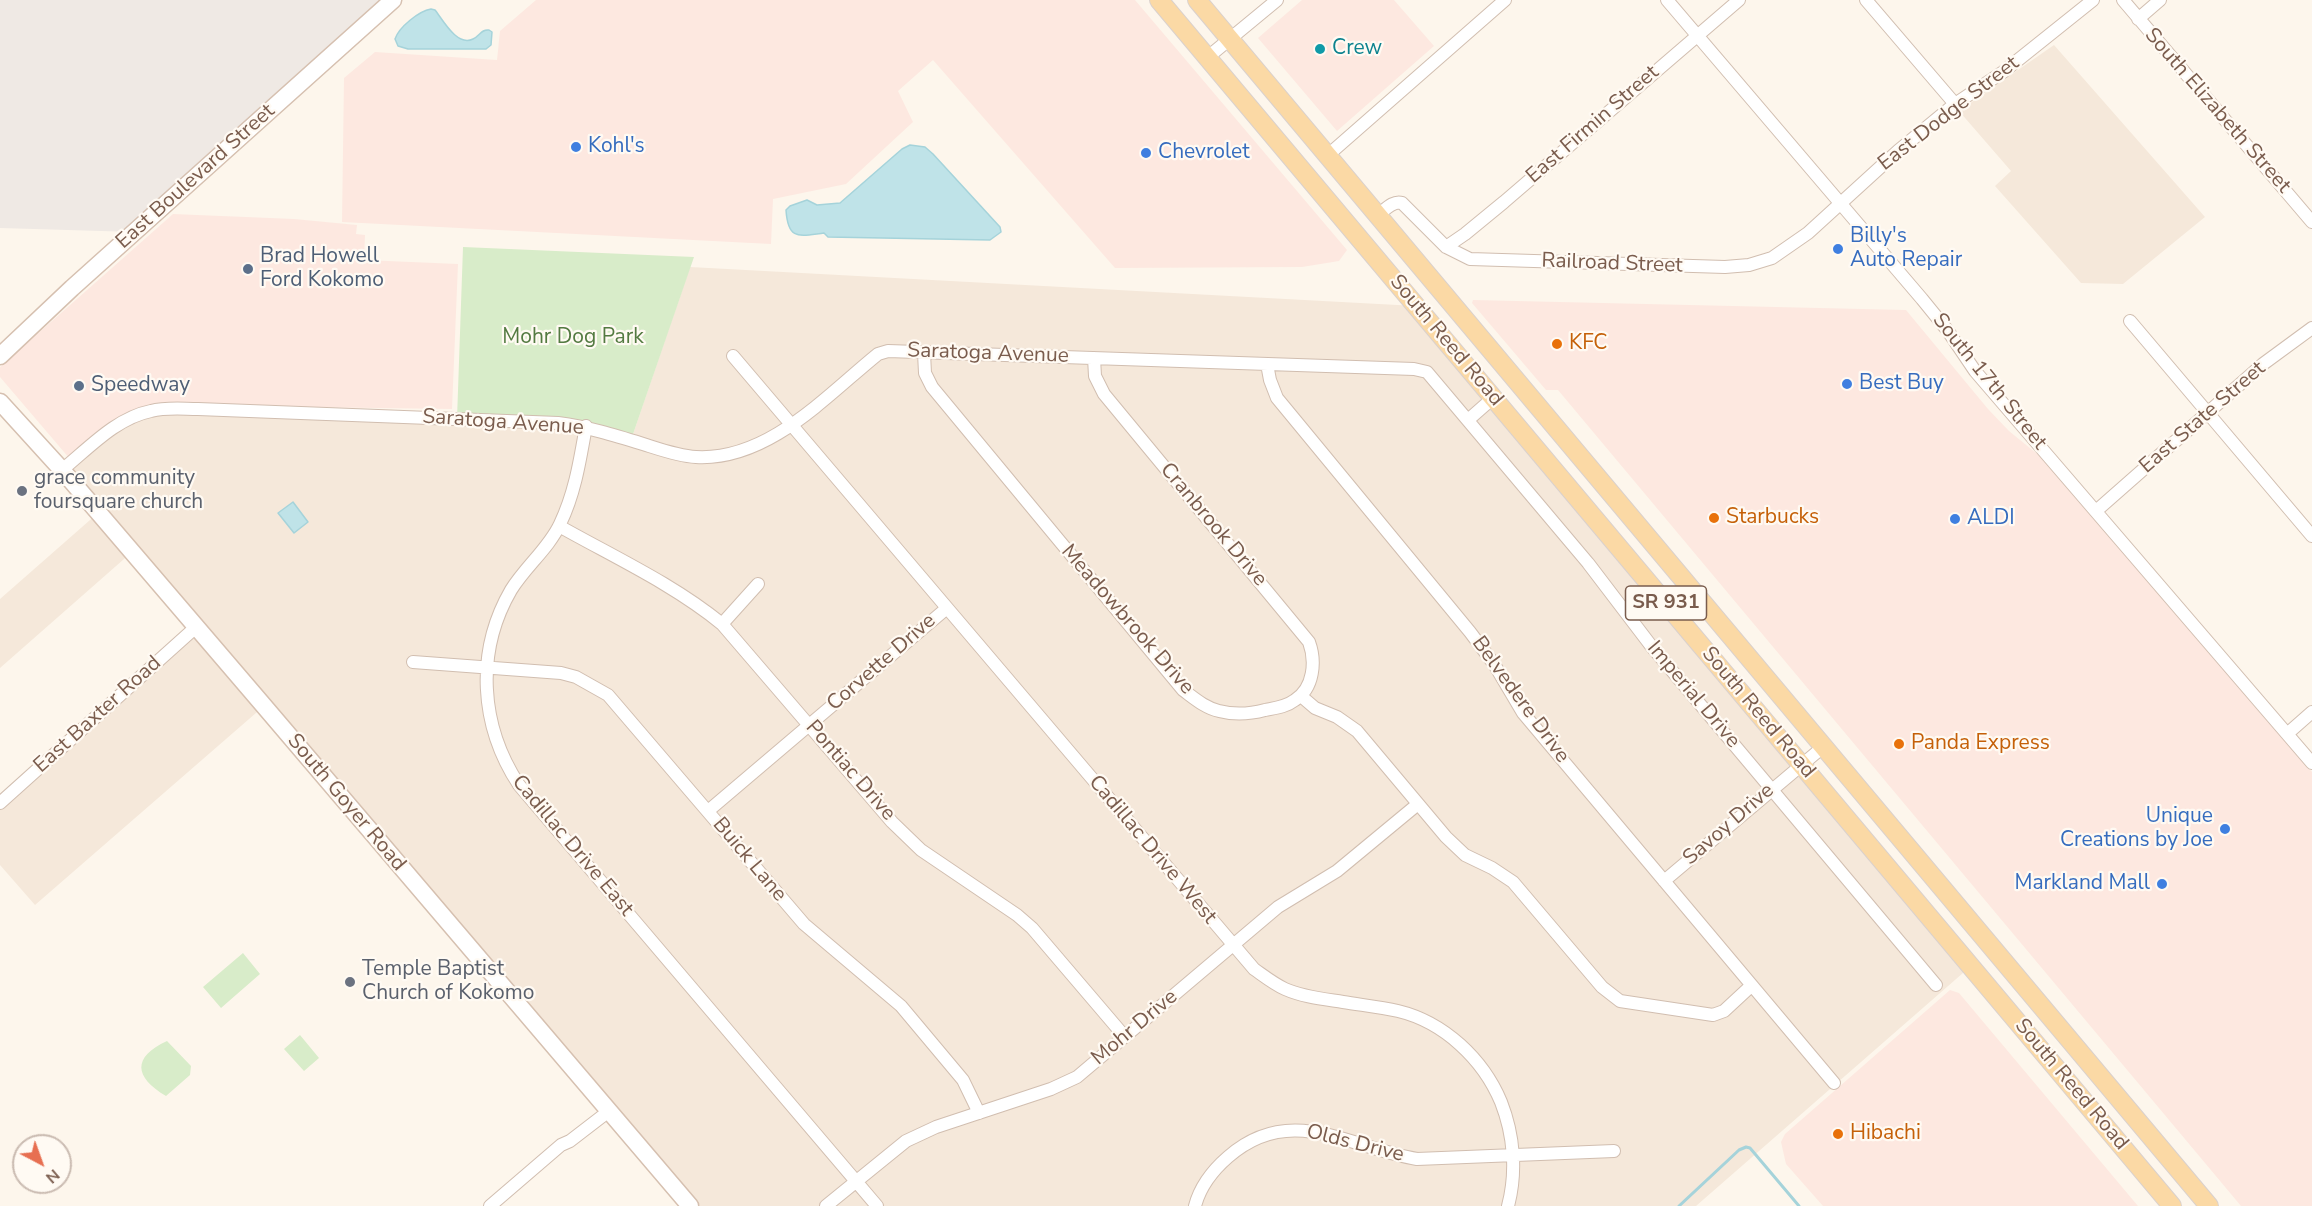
<!DOCTYPE html>
<style>
body{margin:0}
#map{position:relative;width:2312px;height:1206px;overflow:hidden;background:#fdf6ec;font-family:"Nunito Sans",sans-serif}
canvas{display:block}
.north{position:absolute;left:12px;top:1134px;width:60px;height:60px;box-sizing:border-box;background:#fffaf3;border:2px solid #cabbb1;border-radius:50%;rotate:139deg;font-size:16px;font-weight:700;line-height:24px;text-align:center;color:#7a5c4d}
.north::after{content:'';display:block;margin:auto;width:21px;height:27px;background:#e76f51;clip-path:polygon(50% 0,100% 100%,50% 72%,0 100%)}
</style>
<div id="map">
<canvas width="2312" height="1206"></canvas>
<div class="north">N</div>
</div>
<script>
const c = document.querySelector('canvas').getContext('2d');
c.lineJoin = 'round';
function fillPath(path, color) {
  c.fillStyle = color;
  c.fill(path, 'evenodd');
}
function strokePath(path, color, width, dash) {
  c.strokeStyle = color;
  c.lineWidth = width;
  c.lineCap = dash ? 'butt' : 'round';
  c.setLineDash(dash || []);
  c.stroke(path);
}
function write(font, color, halo, rows, align = 'center') {
  c.font = font + ' "Nunito Sans",sans-serif';
  c.lineWidth = 4.5;
  c.setLineDash([]);
  c.textBaseline = 'middle';
  c.strokeStyle = halo;
  c.fillStyle = color;
  for (const [text, x, y, turn = 0] of rows) {
    c.save();
    c.translate(x, y);
    c.rotate((+turn || 0) * Math.PI / 180);
    c.textAlign = isNaN(turn) ? turn : align;
    if (halo) c.strokeText(text, 0, 0);
    c.fillText(text, 0, 0);
    c.restore();
  }
}
const residential = new Path2D(`
 M2054,45L2205,217L2123,284L2081,283L1995,186L2011,171L1959,111Z
 M690,267L1416,306L1971,966L1696,1206H690L264,706L35,905L0,865V803L195,627L132,552L0,668V599L98,513L62,470L119,423L153,410L558,423L631,440Z`);
const commercial = new Path2D(`
 M536,0H1135L1347,250L1339,261L1302,267L1115,268L933,60L898,91L913,122L846,184L773,199L771,244L342,222L344,78L375,52L497,60L500,31Z
 M1302,0H1394L1434,46L1337,131L1258,38Z
 M173,214L294,219L357,225L356,234L365,235L364,260L458,264L452,409L154,405L70,459L0,377V367Z
 M1473,300L1906,310L1988,409L2009,431L2047,462L2312,772V1206H2241L1558,390H1546L1472,303Z
 M1950,990L1959,993L2138,1206H1823L1786,1164L1781,1142L1785,1134Z`);
const industrial = new Path2D(`
 M0,0H394L135,232L0,228Z`);
const green = new Path2D(`
 M463,247L694,257L631,440L586,426L457,419Z
 M243,953L260,974L221,1008L203,987Z
 M300,1035L319,1058L304,1071L284,1049Z
 M167,1041L191,1066L190,1075L166,1096C134,1077 132,1057 167,1041Z`);
const water = new Path2D(`
 M431,9L435,10C443,20 457,47 473,39C480,36 481,29 489,30L492,32L491,45L486,49H408L398,46L395,39C399,27 419,11 431,9Z
 M910,145L925,147L933,154L1000,227L1001,232L990,240L828,237L824,233C799,236 788,241 786,210L790,206L807,200L817,205L840,203L902,149Z
 M293,502L308,522L294,533L278,513Z`);
const stream = new Path2D(`
 M1679,1206L1739,1150L1746,1147L1750,1148L1799,1206`);
const street = new Path2D(`
 M1667,0L1922,299L1948,331L1975,371L2312,763
 M1866,0L1955,104
 M2123,0L2312,222
 M2138,19L2160,0
 M1208,57L1277,0
 M1327,156L1505,0
 M1378,215C1385,210 1393,200 1402,203L1446,247L1470,259L1725,267L1749,265L1772,258L1808,233L1898,151L1955,104L2003,72L2093,0
 M1446,247L1465,234L1504,202L1739,0
 M2130,321L2312,536
 M924,353L925,373L932,387L1183,690C1194,698 1205,708 1219,711C1234,715 1250,714 1265,710C1275,708 1286,707 1295,700C1314,688 1316,661 1309,642L1104,394L1095,376L1094,358
 M733,356L1254,969C1264,976 1274,984 1285,989C1303,997 1324,999 1343,1002C1361,1005 1380,1007 1398,1011C1444,1022 1483,1059 1501,1102C1514,1135 1517,1172 1508,1206
 M1267,364L1270,380L1277,398L1470,632L1494,664L1523,713L1834,1083
 M1468,420L1493,398
 M586,426C580,460 575,493 560,524C549,548 525,567 511,590C475,652 480,726 519,785L877,1206
 M62,470C89,448 116,418 151,411C166,407 183,409 198,409L558,423C588,427 614,435 643,444C659,449 678,456 696,457C768,461 826,396 878,354L888,351L1414,369L1427,372L1588,563L1652,647L1936,985
 M2096,511L2263,364L2312,328
 M559,526C614,557 673,584 722,624L892,822L921,850L1017,915L1032,928L1125,1037
 M722,624L758,584
 M413,662L561,673L576,677L608,695L804,924L901,1006L963,1080L979,1113
 M1301,696L1315,708L1337,717L1357,731L1446,837L1465,855L1492,868L1513,882L1602,987L1620,1001L1713,1015L1724,1011L1751,986
 M2287,734L2312,712
 M0,803L196,627
 M708,811L947,608
 M1664,881L1823,747
 M490,1206L561,1145L570,1141L609,1111
 M826,1206L906,1141L936,1127L1051,1089L1077,1077L1278,907L1337,871L1418,804
 M1195,1206C1200,1187 1213,1170 1228,1157C1291,1102 1349,1148 1417,1159L1614,1151`);
const secondary = new Path2D(`
 M0,356L72,288L393,0
 M0,402L62,470L264,706L690,1206`);
const primary = new Path2D(`
 M1159,0L2172,1206
 M1197,0L2209,1206`);
const markers = [
 [1320,49,6,"#0f9aa8"],
 [576,147,6,"#3f7fe0"],
 [1146,153,6,"#3f7fe0"],
 [1838,249,6,"#3f7fe0"],
 [248,269,6,"#5c6f8a"],
 [1557,344,6,"#e8710a"],
 [1847,384,6,"#3f7fe0"],
 [79,386,6,"#5c6f8a"],
 [22,491,6,"#6b7280"],
 [1714,518,6,"#e8710a"],
 [1955,519,6,"#3f7fe0"],
 [1899,744,6,"#e8710a"],
 [2225,829,6,"#3f7fe0"],
 [2162,884,6,"#3f7fe0"],
 [350,982,6,"#6b7280"],
 [1838,1134,6,"#e8710a"]
];
const shields = [
 [1666,603,81]
];
const shieldNames = [
 ["SR 931",1666,603]
];
const cultureNames = [
 ["Crew",1332,49]
];
const streetNames = [
 ["South Elizabeth Street",2217,111,49],
 ["East Dodge Street",1949,114,-38],
 ["East Firmin Street",1593,125,-41],
 ["East Boulevard Street",196,177,-42],
 ["Railroad Street",1612,264,2],
 ["South Reed Road",1446,341,50],
 ["Saratoga Avenue",988,354,2],
 ["South 17th Street",1989,382,51],
 ["East State Street",2203,418,-41],
 ["Saratoga Avenue",503,423,4],
 ["Cranbrook Drive",1213,525,50],
 ["Meadowbrook Drive",1127,620,49],
 ["Corvette Drive",882,663,-41],
 ["Imperial Drive",1693,695,50],
 ["Belvedere Drive",1520,700,54],
 ["South Reed Road",1758,713,50],
 ["East Baxter Road",98,715,-42],
 ["Pontiac Drive",850,771,49],
 ["South Goyer Road",346,803,50],
 ["Savoy Drive",1729,825,-41],
 ["Cadillac Drive East",572,846,50],
 ["Cadillac Drive West",1152,850,50],
 ["Buick Lane",749,860,50],
 ["Mohr Drive",1135,1028,-40],
 ["South Reed Road",2071,1085,50],
 ["Olds Drive",1355,1144,14]
];
const shopNames = [
 ["Kohl's",588,147],
 ["Chevrolet",1158,153],
 ["Billy's",1850,237],
 ["Auto Repair",1850,261],
 ["Best Buy",1859,384],
 ["ALDI",1967,519],
 ["Unique",2213,817,"right"],
 ["Creations by Joe",2213,841,"right"],
 ["Markland Mall",2150,884,"right"]
];
const serviceNames = [
 ["Brad Howell",260,257],
 ["Ford Kokomo",260,281],
 ["Speedway",91,386]
];
const parkNames = [
 ["Mohr Dog Park",573,338]
];
const foodNames = [
 ["KFC",1569,344],
 ["Starbucks",1726,518],
 ["Panda Express",1911,744],
 ["Hibachi",1850,1134]
];
const worshipNames = [
 ["grace community",34,479],
 ["foursquare church",34,503],
 ["Temple Baptist",362,970],
 ["Church of Kokomo",362,994]
];
fillPath(residential, '#f5e8da');
fillPath(commercial, '#fde8e0');
fillPath(industrial, '#efe9e4');
fillPath(green, '#d8ecc9');
fillPath(water, '#bfe3e8');
strokePath(water, '#a5d3da', 1.5);
strokePath(stream, '#a5d3da', 3);
strokePath(street, '#d1beb0', 14);
strokePath(secondary, '#d6c0b0', 19);
strokePath(primary, '#dad1cd', 20);
strokePath(street, '#fff', 12);
strokePath(secondary, '#fff', 16);
strokePath(primary, '#fbd9a5', 18);
for (const [x, y, r, color] of markers) {
  const dot = new Path2D();
  dot.arc(x, y, r, 0, 2 * Math.PI);
  c.fillStyle = color;
  c.fill(dot);
  strokePath(dot, '#fffaf3', 2);
}
for (const [x, y, w] of shields) {
  const box = new Path2D();
  box.roundRect(x - w / 2, y - 17, w, 34, 4.5);
  c.fillStyle = '#fffaf3';
  c.fill(box);
  strokePath(box, '#7a5c4d', 1.5);
}
write('bold 20px', '#7a5c4d', null, shieldNames);
write('21px', '#0d838f', '#fffaf3', cultureNames, 'left');
write('21px', '#7a5c4d', '#fffaf3', streetNames);
write('21px', '#366cbe', '#fffaf3', shopNames, 'left');
write('21px', '#4e5e75', '#fffaf3', serviceNames, 'left');
write('21px', '#537a41', '#fffaf3', parkNames);
write('21px', '#c56008', '#fffaf3', foodNames, 'left');
write('21px', '#5b616d', '#fffaf3', worshipNames, 'left');
</script>
